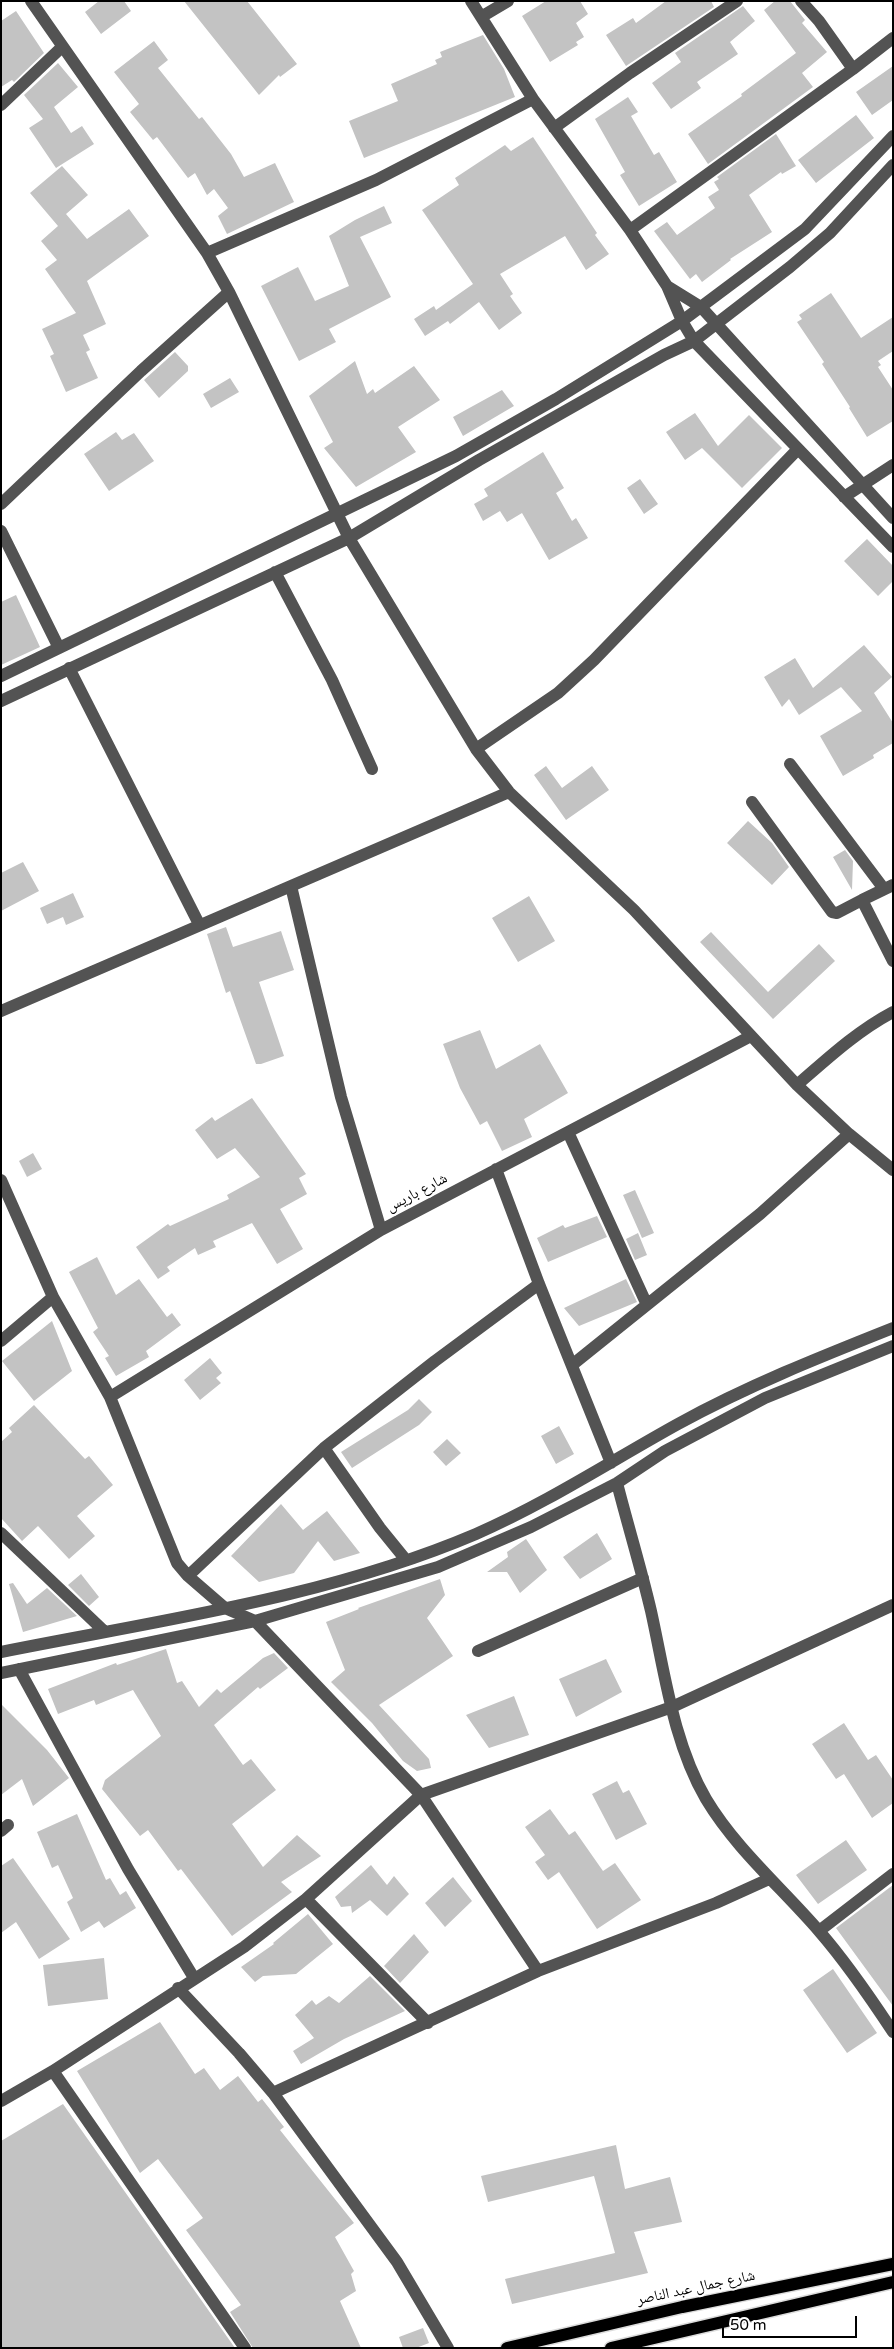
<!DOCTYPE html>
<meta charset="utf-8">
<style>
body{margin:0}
#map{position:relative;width:894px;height:2349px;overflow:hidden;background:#fff;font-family:"Varela Round",sans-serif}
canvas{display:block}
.frame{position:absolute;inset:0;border:2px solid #000;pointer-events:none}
.scale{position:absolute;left:722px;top:2316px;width:135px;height:22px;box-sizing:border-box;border:2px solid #000;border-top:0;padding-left:6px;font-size:15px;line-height:18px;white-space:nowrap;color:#000;-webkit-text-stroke:4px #fff;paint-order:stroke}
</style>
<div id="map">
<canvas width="894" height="2349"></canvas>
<div class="frame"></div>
<div class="scale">50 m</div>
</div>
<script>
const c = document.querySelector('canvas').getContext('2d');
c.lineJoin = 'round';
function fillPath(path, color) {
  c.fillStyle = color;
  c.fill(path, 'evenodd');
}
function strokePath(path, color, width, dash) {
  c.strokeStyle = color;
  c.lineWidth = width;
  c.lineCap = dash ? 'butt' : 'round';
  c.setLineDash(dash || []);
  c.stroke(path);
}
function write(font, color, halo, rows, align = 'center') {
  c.font = font + ' "Varela Round","Noto Naskh Arabic",sans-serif';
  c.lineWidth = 4;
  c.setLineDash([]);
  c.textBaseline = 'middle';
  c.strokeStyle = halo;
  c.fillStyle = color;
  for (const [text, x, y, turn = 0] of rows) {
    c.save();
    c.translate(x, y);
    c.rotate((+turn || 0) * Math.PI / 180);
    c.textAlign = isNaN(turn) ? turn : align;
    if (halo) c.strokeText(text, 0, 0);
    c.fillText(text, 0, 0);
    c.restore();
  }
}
const building = new Path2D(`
 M99,1H124L131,11L101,34L85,12Z
 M184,1H247L297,64L280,77L279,75L259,95Z
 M546,1H580L588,14L576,23L584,37L576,42L578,45L550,62L522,16Z
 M666,1H711L714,7L626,66L606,35L633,18L636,23Z
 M775,1H790L805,20L802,23L827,52L802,73L813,87L708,164L688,134L742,96L741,94L796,53L764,10Z
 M743,6L755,21L730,42L738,54L697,82L701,88L671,109L652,83L681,62L675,53Z
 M16,11L44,53L14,82L12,80L1,87V21Z
 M483,35L504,69L515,97L364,158L349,121L398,101L391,84L437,64L435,60L442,57L440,52Z
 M154,41L168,60L158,68L199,119L202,117L231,154L244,177L275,163L294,202L227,234L218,216L228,208L214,189L207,195L195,173L188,178L157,137L153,140L130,112L139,104L114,72Z
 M58,63L78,87L54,107L71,133L82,126L94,144L56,168L29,128L43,119L24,95Z
 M893,66V100L872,115L856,92Z
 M628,97L638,112L631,116L654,155L659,152L677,182L639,206L620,175L625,172L595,119Z
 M856,115L874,138L816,183L798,160Z
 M776,134L796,166L782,174L781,172L749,195L772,232L730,259L731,260L702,282L696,274L690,279L654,231L667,222L677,235L715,208L708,197L719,190L714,182L719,179L717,177Z
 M533,137L597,233L595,235L609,254L586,270L565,236L500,274L513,294L510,296L522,313L499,330L479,302L450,324L448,321L425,336L414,319L434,306L436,310L473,284L422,210L459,185L455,178L505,145L511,151Z
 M62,166L88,195L66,214L87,239L129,209L149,236L87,281L106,324L83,335L90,350L86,352L98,378L66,392L50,356L54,354L42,329L76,313L45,269L57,260L41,241L58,226L30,193Z
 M384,206L392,223L360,237L391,297L329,329L336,342L299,361L261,286L298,267L315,301L349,286L329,236L355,220Z
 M831,293L861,338L893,317V351L878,361L881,365L878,367L893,390V421L867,437L849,408L850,407L822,364L824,362L797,322L802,319L799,315Z
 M175,352L188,366V371L159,398L144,380Z
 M355,361L367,394L373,389L375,393L414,366L440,400L398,427L416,452L356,487L324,448L333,442L309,396Z
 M230,378L239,392L211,408L203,394Z
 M502,390L514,406L463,436L453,417Z
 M695,413L718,446L749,415L782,448L742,488L702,448L685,460L666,432Z
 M116,432L122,440L134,433L154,461L109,491L84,454Z
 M543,452L564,488L556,493L572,521L576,518L588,538L549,560L522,513L507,522L500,511L483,521L474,504L488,496L484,489Z
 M640,479L658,504L644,514L627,488Z
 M867,539L893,566V581L878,596L844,561Z
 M16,595L40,647L1,665V602Z
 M864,645L892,677L874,693L893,723V743L873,755L874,758L843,776L820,736L862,711L841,687L799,715L789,699L782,707L764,677L795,658L813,688Z
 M546,766L562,788L592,766L609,790L566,820L534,775Z
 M748,821L772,843L789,867L772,885L727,843Z
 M845,850L853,861L852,890L833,857Z
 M23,862L39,891L1,911V873Z
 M73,893L84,917L66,925L63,917L47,924L40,908Z
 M529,896L555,941L518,962L492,918Z
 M226,927L233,947L281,931L294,970L259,982L284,1056L261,1064H256L230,991L226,993L207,934Z
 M711,932L768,992L819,944L835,961L773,1019L700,942Z
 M480,1030L496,1069L540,1044L568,1093L524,1119L532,1137L502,1151L487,1121L480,1125L460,1088L443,1044Z
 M252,1098L306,1174L299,1178L307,1194L280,1209L303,1249L277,1264L252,1223L213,1241L216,1247L198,1255L195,1248L167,1267L170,1271L158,1279L136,1247L168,1224L170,1226L229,1199L227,1195L260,1177L235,1148L217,1159L195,1130L212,1117L215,1121Z
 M33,1153L42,1169L27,1177L19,1161Z
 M635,1190L654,1233L642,1238L623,1195Z
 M597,1216L607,1237L548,1262L537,1238L563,1225L565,1228Z
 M638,1233L647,1255L635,1260L626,1239Z
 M97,1257L116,1295L139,1279L167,1317L172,1313L181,1325L146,1351L149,1357L116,1376L105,1358L109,1356L93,1332L98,1328L69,1272Z
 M626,1279L637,1302L579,1326L564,1308Z
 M52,1321L72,1371L34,1401L2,1361Z
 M210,1358L222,1373L216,1378L221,1383L200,1400L184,1380Z
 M419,1399L432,1412L419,1425L352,1468L341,1452L408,1410Z
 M34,1405L85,1459L89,1456L113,1485L77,1516L95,1536L69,1559L38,1526L22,1541L1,1518V1442L12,1432L9,1428Z
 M559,1426L574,1454L556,1464L541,1436Z
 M447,1439L461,1453L446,1466L433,1452Z
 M281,1504L303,1530L327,1511L360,1553L334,1561L318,1541L294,1573L259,1582L231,1556Z
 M597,1533L612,1559L580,1579L563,1557Z
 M526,1539L547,1570L520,1593L507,1572H487L508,1557L507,1552Z
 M81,1574L99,1597L89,1606L68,1585Z
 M440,1579L445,1595L427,1618L453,1656L379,1705L429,1759L431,1768L417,1771L403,1761L372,1723L331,1682L345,1670L326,1622L359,1609L358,1608Z
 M13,1583L27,1604L47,1588L77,1616L23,1632L9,1584Z
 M166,1649L177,1683L182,1681L199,1707L217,1689L221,1693L263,1658L274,1653L288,1668L260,1689L258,1687L214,1725L243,1765L251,1759L276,1790L232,1824L263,1867L297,1835L321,1856L281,1882L292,1892L232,1936L181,1869L178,1871L148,1830L140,1836L102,1789L105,1780L161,1736L133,1690L96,1705L94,1700L58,1714L48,1689L116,1663L117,1665Z
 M606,1659L622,1692L576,1717L559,1679Z
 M514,1696L529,1735L489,1748L466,1715Z
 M1,1704L47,1750L69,1778L33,1806L22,1779L1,1795Z
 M844,1723L868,1760L876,1755L893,1780V1803L872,1818L844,1774L836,1779L812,1744Z
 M617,1781L623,1793L629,1790L647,1824L616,1840L592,1794Z
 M550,1809L569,1835L575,1831L603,1871L615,1863L641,1900L597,1929L559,1872L548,1880L535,1862L545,1855L525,1827Z
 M77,1814L106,1880L110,1878L120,1895L126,1891L136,1908L104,1928L99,1921L81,1932L67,1902L73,1898L58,1865L52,1868L37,1832Z
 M846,1840L867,1870L818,1904L796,1875Z
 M13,1858L70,1939L39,1959L16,1922L1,1933V1866Z
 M371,1865L387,1885L394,1876L409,1894L387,1916L370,1900L352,1913L351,1906L341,1907L335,1897Z
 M453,1877L472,1901L445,1927L425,1903Z
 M893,1885V2006L836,1928Z
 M308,1914L333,1944L296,1974L263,1976L255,1982L241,1967L274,1944L273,1943Z
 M414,1934L429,1952L400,1983L384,1966Z
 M104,1958L108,1999L48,2006L43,1965Z
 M833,1969L877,2033L847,2053L803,1990Z
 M370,1976L405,2011L344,2039L301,2064L293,2051L314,2038L295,2015L312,2000L316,2005L329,1996L339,2003Z
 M160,2022L195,2074L204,2068L220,2090L238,2076L258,2102L262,2099L284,2127L280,2130L354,2223L335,2237L354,2271L351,2274L356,2291L340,2301L361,2348H253L230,2312L241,2305L186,2230L203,2218L158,2159L140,2173L77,2071Z
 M63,2104L216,2321L235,2348H1V2141Z
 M616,2145L625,2189L670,2177L682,2222L634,2232L648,2273L512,2304L505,2279L615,2253L594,2176L488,2202L481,2176Z
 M423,2328L429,2343L416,2348H403L399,2337Z`);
const minor = new Path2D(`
 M31,1L207,253L229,292L349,538L476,749L509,792L634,910L797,1085L849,1134L893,1170
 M471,1L533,99L630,230L667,286L682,321L694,341L893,547
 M801,1L819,21L853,69
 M481,17L508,1
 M1,105L62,47
 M554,128L630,73L737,1
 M630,230L853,69L893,38
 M207,253L376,180L533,99
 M667,286L701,307L893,518
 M844,497L893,465
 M1,504L141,371L229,292
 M1,531L59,648
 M275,572L332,680L372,769
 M69,668L199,924
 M1,676L456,456L556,399L682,321L805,229L893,136
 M1,701L349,538L479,460L664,355L694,341L790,267L830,233L893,165
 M476,749L558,693L594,660L798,449
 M790,764L884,889
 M752,802L832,912L837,913L862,900
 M893,885L862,900L893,961
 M291,886L341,1097L381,1230
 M1,1011L509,792
 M797,1085C827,1059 857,1031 893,1012
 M568,1132L647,1305
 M496,1169L539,1284L611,1463
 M1,1180L53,1297L110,1397L177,1563L188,1576L225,1608L255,1621L421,1795L538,1971
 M1,1341L53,1297
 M572,1365L760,1214L849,1134
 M110,1397L381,1230L751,1036
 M324,1448L380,1528L406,1560
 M617,1483C628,1526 641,1568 651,1611C665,1674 673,1742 706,1799C736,1849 781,1887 819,1931C846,1962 870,1997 893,2032
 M1,1533L104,1631
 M188,1576L324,1448L435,1361L539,1284
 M478,1651L643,1578
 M1,1652C160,1620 326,1598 476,1534C547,1503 611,1461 678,1424C747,1386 820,1357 893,1328
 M19,1669L128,1869L194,1978
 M1,1673L255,1621L438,1567L531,1527L617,1483L665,1451L765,1398L893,1346
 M1,1831L8,1825
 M306,1899L428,2023
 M819,1931L893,1874
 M178,1988L239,2053L273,2093L397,2262L448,2348
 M53,2071L245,2348
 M273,2093L538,1971L716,1903L769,1879
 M1,2101L53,2071L244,1947L306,1899L421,1795L672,1707L893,1605`);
const major = new Path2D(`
 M507,2348L682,2307L893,2264
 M611,2348L893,2282`);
const streetNames = [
 ["شارع باريس",417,1193,-28],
 ["شارع جمال عبد الناصر",696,2288,-12]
];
fillPath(building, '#c3c3c3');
strokePath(major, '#dbdbdb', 15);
strokePath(minor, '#535353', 12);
strokePath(major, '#000', 12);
write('15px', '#000', '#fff', streetNames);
</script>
